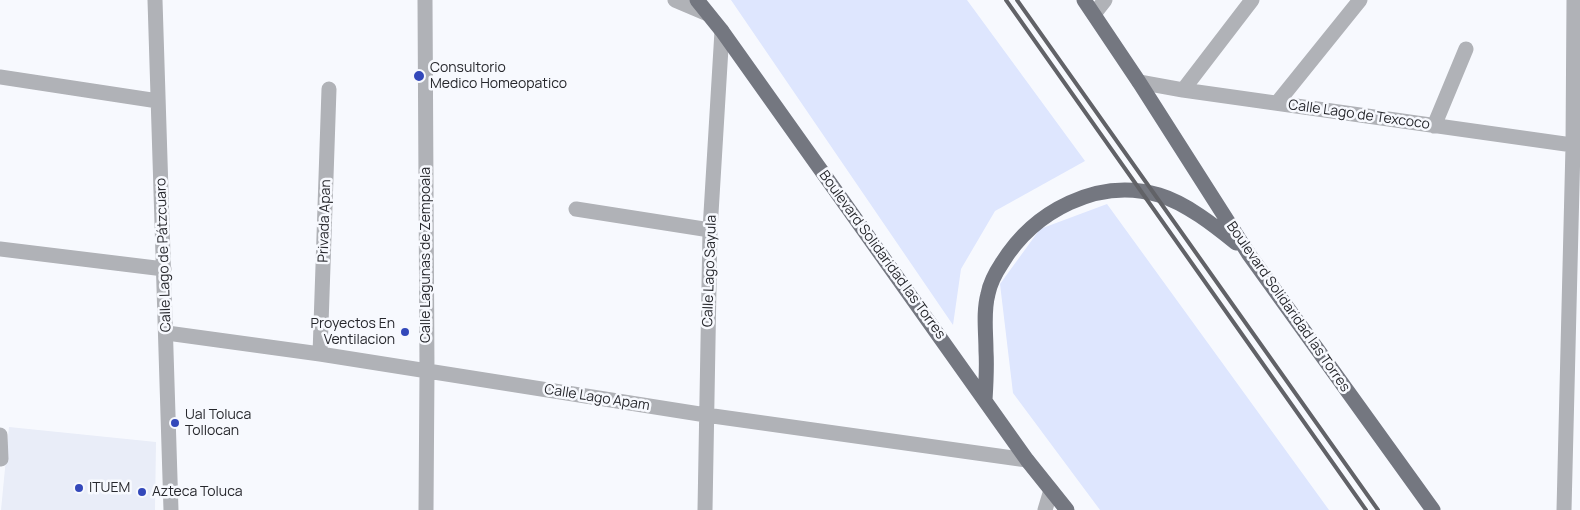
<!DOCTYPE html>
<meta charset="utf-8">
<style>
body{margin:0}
canvas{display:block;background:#f7f9fe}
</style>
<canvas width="1580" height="510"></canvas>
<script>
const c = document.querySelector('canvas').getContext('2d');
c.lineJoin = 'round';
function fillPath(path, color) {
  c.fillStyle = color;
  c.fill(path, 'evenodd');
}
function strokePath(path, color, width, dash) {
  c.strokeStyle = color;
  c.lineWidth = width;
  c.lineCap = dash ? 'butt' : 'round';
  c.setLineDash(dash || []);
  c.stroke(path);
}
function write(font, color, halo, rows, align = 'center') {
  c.font = font + ' Manrope,sans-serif';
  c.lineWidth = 5;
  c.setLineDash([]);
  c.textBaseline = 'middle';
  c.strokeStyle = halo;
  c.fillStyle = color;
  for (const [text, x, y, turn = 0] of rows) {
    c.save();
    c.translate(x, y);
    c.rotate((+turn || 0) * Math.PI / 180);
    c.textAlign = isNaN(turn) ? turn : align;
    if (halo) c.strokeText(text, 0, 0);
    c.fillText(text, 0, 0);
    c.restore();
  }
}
const built = new Path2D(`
 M9,427L156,442L155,510H1Z`);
const green = new Path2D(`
 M731,0H967L1085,161L995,211L961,269L953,325Z
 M1107,204L1329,510H1100L1013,393L1000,284L1040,229Z`);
const minor = new Path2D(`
 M155,0L171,510
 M425,0L427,370L426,510
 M675,0L708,14
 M1094,14L1105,0
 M0,77L158,101
 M1139,82L1183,90L1580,146
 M1183,90L1252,0
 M1277,103L1360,0
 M1434,126L1466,49
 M576,209L710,230
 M0,249L164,269
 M167,333L320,354L706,415L1027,460
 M320,354L329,89
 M0,435L1,459
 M705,510L710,230L722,31
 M1045,510L1051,490
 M1564,510L1573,146L1574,0`);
const major = new Path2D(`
 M697,0L722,31L1027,460L1067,510
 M1084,0L1139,82L1248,253L1433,510
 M985,400C986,384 987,367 986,351C986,332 983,312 988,294C990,283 996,272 1002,263C1034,211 1098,177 1159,195C1186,203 1215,226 1236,243`);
const rail = new Path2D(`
 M1006,0L1366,510
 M1017,0L1378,510`);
const markers = [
 [419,76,6,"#3348ba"],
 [405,332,5,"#3348ba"],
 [175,423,5,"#3348ba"],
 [79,488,5,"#3348ba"],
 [142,492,5,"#3348ba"]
];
const poiNames = [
 ["Consultorio",430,68],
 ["Medico Homeopatico",430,84],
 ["Proyectos En",395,324,"right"],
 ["Ventilacion",395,340,"right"],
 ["Ual Toluca",185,415],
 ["Tollocan",185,431],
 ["ITUEM",89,488],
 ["Azteca Toluca",152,492]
];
const streetNames = [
 ["Calle Lago de Texcoco",1359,115,8],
 ["Privada Apan",325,221,-88],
 ["Calle Lago de Pátzcuaro",164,255,-92],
 ["Calle Lagunas de Zempoala",426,255,-90],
 ["Boulevard Solidaridad las Torres",882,255,54],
 ["Calle Lago Sayula",710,271,-88],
 ["Boulevard Solidaridad las Torres",1288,307,55],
 ["Calle Lago Apam",597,398,9]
];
fillPath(built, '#e9edf8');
fillPath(green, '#dee6fe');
strokePath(minor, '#b0b2b7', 15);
strokePath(major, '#747780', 15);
strokePath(rail, '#616267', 4);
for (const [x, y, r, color] of markers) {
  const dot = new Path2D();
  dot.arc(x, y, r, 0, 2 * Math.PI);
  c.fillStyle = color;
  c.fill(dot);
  strokePath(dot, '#f7f9fe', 2);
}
write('14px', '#26272c', '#f7f9fe', poiNames, 'left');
write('14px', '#26272c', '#f7f9fe', streetNames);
</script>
